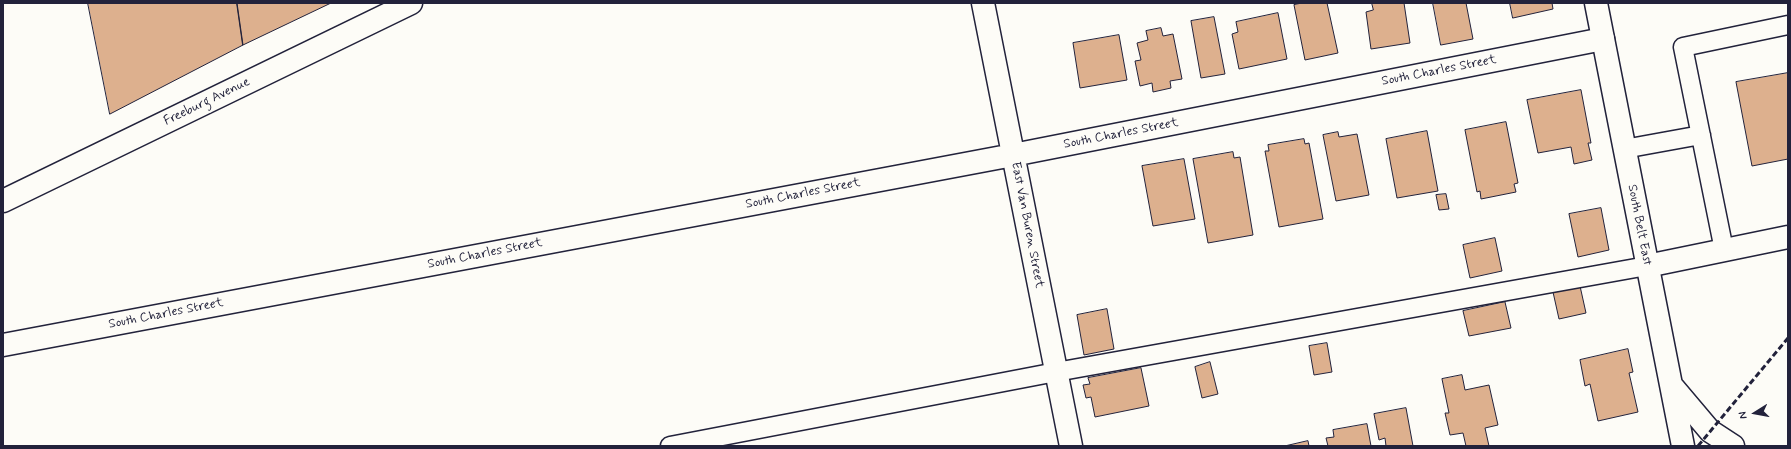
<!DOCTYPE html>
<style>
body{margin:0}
#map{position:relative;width:1791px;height:449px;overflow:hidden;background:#fdfcf7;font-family:Mynerve,sans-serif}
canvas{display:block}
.frame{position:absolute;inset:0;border:4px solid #22223b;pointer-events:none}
.north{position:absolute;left:1735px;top:393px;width:40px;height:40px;-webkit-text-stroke:3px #fdfcf7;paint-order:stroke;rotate:259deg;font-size:11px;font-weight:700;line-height:16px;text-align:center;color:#22223b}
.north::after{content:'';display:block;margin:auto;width:14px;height:18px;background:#22223b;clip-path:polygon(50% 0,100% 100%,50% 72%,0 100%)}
</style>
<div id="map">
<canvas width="1791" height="449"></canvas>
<div class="frame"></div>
<div class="north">N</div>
</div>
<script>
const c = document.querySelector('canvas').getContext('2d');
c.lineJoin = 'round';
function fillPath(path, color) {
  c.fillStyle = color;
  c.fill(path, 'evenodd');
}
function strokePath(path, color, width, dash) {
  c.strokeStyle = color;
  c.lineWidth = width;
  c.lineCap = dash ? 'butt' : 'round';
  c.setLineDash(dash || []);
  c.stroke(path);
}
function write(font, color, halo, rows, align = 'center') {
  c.font = font + ' Mynerve,sans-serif';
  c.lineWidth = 4;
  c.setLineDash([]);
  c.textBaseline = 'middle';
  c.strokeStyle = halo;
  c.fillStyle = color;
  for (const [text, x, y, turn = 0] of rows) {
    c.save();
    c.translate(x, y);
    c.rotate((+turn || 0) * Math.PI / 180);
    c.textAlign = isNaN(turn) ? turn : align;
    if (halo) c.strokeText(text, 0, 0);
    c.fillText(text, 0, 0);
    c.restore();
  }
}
const building = new Path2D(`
 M88,3H237L243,45L110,114Z
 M237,3H331L243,45Z
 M1302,3H1327L1338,53L1305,60L1294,5Z
 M1372,3H1404L1410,43L1371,49L1366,12L1373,10Z
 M1433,3H1466L1473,39L1441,45Z
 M1510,3H1552L1553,9L1513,18Z
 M1278,13L1287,59L1239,69L1232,34L1238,32L1236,22Z
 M1214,17L1225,74L1201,78L1191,21Z
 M1161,28L1163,36L1173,34L1182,79L1170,81L1171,88L1153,92L1152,83L1140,86L1135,61L1141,60L1137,43L1148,40L1146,31Z
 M1119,35L1127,80L1080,88L1073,43Z
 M1788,73V159L1752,166L1736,82Z
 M1581,90L1591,143H1588L1592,160L1574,164L1571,147L1538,153L1527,100Z
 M1506,122L1518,183L1514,184L1516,192L1481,199L1480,191L1477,192L1465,130Z
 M1427,131L1438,191L1397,198L1386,139Z
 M1338,132L1339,137L1357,134L1369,195L1336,201L1323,135Z
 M1304,139L1305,144L1309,143L1323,219L1279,227L1265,151H1269L1268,145Z
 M1233,152L1234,158L1240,157L1253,235L1208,243L1193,159Z
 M1184,159L1195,219L1153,226L1142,166Z
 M1446,194L1449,209L1439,210L1436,195Z
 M1601,208L1609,250L1578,257L1569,214Z
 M1495,238L1502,271L1470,278L1463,245Z
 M1580,286L1586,313L1559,319L1553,292Z
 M1505,302L1511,328L1469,336L1463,311Z
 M1107,309L1114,349L1084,355L1077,315Z
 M1327,343L1332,372L1314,375L1309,346Z
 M1628,349L1633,372L1629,373L1638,412L1598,421L1590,384L1585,386L1580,360Z
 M1210,362L1218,394L1202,398L1195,367Z
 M1141,368L1149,406L1095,417L1091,397L1086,398L1083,385L1090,384L1088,378Z
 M1462,375L1465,390L1489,385L1498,425L1485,428L1489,446H1466L1463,433L1450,435L1445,413H1449L1442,379Z
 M1406,408L1413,446H1386L1385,438L1379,440L1374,414Z
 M1367,424L1371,446H1328L1326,438L1334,437L1333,430Z
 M1308,441L1309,446H1285Z`);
const service = new Path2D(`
 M1624,149L1701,135
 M1724,250L1683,47L1788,25
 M670,446L1056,372L1647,266`);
const minor = new Path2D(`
 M983,3L1071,446
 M3,201L411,3
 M1647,266L1788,237
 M3,345L1013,155L1603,39`);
const secondary = new Path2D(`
 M1596,3L1683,446
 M1672,386L1710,431L1733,446`);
const rail = new Path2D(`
 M1698,446L1788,338`);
const streetNames = [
 ["South Charles Street",1439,71,-11],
 ["Freeburg Avenue",207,102,-26],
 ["South Charles Street",1121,134,-11],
 ["South Charles Street",803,194,-11],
 ["East Van Buren Street",1027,225,79],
 ["South Belt East",1639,225,79],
 ["South Charles Street",485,254,-11],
 ["South Charles Street",166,314,-11]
];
fillPath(building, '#ddb08e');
strokePath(building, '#22223b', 1);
strokePath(service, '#22223b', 21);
strokePath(minor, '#22223b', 25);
strokePath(secondary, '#22223b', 25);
strokePath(service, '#fdfcf7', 18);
strokePath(minor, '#fdfcf7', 22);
strokePath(secondary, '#fdfcf7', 22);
strokePath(rail, '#22223b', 3, [6, 3]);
write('13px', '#22223b', '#fdfcf7', streetNames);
</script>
